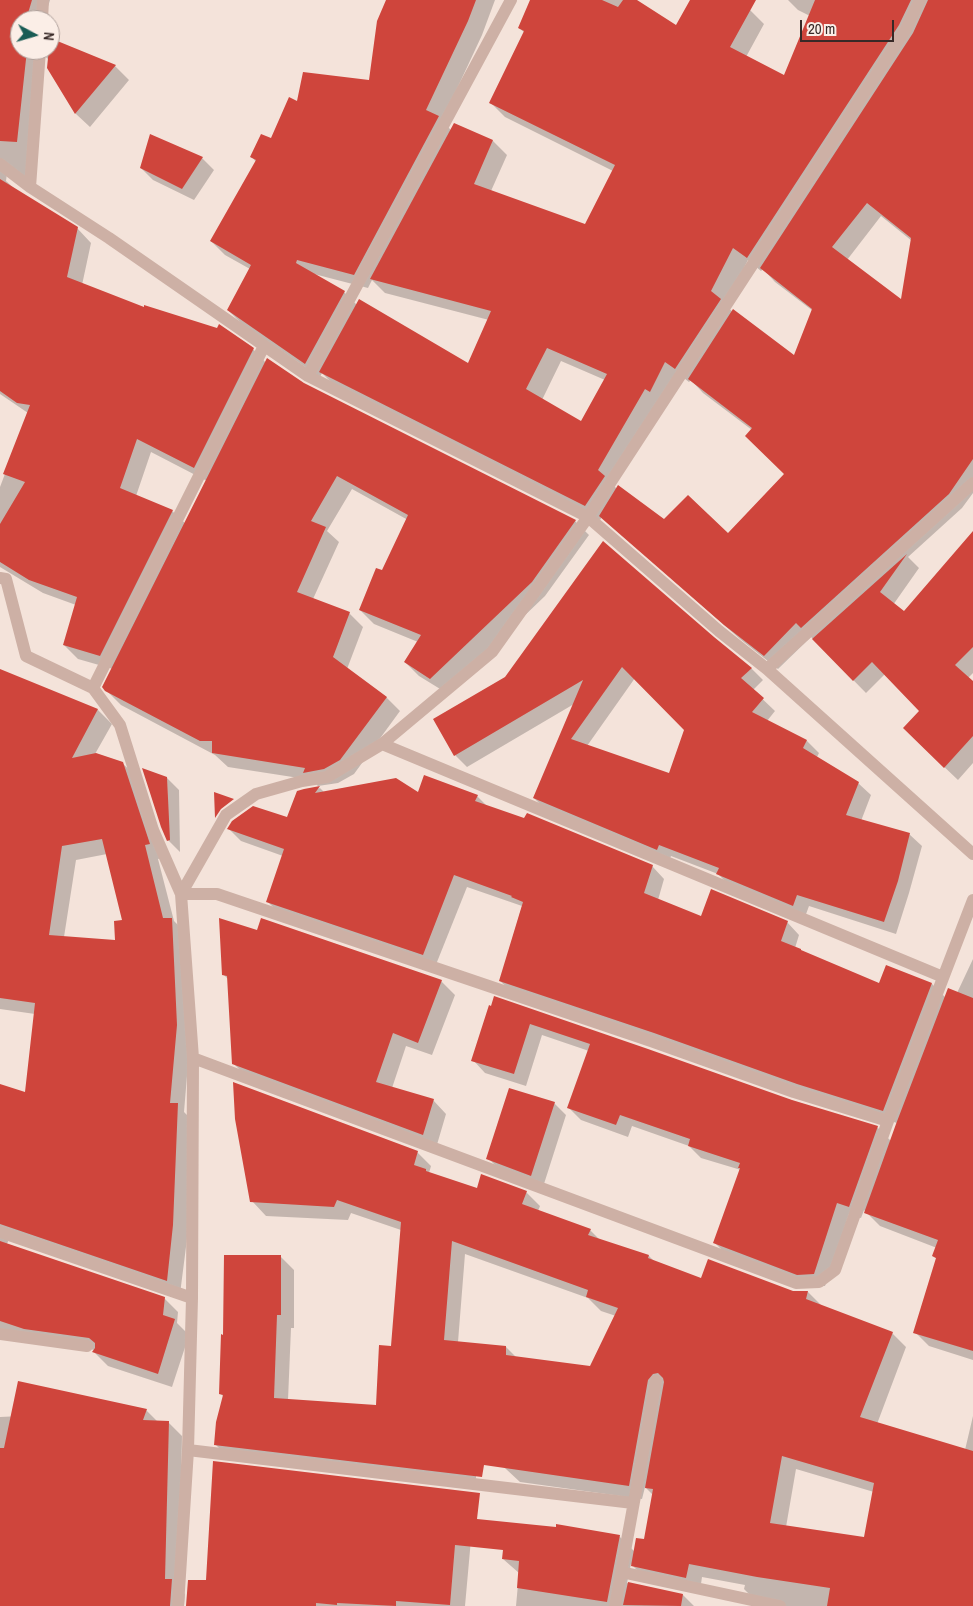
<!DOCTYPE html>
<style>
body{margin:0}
#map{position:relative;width:973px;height:1606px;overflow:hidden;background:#f4e3da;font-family:"Archivo Narrow",sans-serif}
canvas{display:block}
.north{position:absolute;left:10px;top:10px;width:50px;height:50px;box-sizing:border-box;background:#fbeee7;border:1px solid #ad9f9a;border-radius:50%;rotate:96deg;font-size:14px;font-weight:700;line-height:20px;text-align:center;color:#382927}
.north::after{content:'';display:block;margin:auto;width:18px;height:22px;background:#195c55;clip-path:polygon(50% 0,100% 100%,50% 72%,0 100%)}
.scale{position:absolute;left:800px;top:20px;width:94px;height:22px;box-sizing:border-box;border:2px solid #382927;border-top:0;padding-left:6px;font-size:15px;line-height:18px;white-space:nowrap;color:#382927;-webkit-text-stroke:4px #fbeee7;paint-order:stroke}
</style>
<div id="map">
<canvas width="973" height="1606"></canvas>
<div class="north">N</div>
<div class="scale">20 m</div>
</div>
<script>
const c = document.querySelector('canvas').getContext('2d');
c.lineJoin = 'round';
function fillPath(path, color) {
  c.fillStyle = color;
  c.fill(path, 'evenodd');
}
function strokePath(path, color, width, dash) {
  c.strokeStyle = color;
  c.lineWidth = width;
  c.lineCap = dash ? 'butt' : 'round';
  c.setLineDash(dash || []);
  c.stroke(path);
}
const shadow = new Path2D(`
 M0,0H50L44,20H20V50H50V40L115,66L129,80L90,127L76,114L48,68V59L42,53L29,178L7,173L6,181L17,191L77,228L91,243L82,285L253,349L266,363L304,384L575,521L589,535L545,596L445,692L419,676L405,662L418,642L374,624L360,610L383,572L408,520L352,489L327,531L339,542L313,599L349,613L363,627L347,669L386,697L400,711L354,774L338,783L318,786L325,793L477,796L488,807L652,866L664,879L658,900L701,918L787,922L799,935L795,948L880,985L887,967L932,984L946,998L957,993L973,959V1360L929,1346L915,1332L937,1259L933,1256L937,1248L880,1226L864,1210L861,1218L849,1214L825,1286H810L727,1255L715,1243L741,1170L701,1158L689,1146L632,1126L628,1137L581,1120L569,1108L589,1051L542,1035L526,1086L485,1073L473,1060L490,1006L877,1127L891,1141L897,1123L810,1096L513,993L500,981L522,906L467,887L435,967L280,914L268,902L283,856L241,841L229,829L288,819L297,792L320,788L312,780L228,767L215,755L121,705L106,690L113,669L78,659L64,645L76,605L43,593L0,567V487L28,413L0,394ZM151,452L207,481L186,524L172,511L136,496Z
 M387,0H495L482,35L442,121L451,130L455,124L493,141L507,155L491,191L585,226L613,171L505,117L491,103L525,33L519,28L532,0H634L676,27L691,0H733L750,10L764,24L746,57L784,77L810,16L798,10L788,0H973V493L962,508L908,557L919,568L893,605L904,613L973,533V673L968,678L973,683V763L958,780L918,742L920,711L885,674L866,693L811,637L778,669L740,639L602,517L600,520L335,386L322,373L320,377L242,324L228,310L250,269L225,255L211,241L256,162L252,157L271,140L298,103L370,82ZM881,216L912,241L902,301L847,260ZM748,260L761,271L763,269L775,282L813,311L794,357L733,312L725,305ZM314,274L368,288L372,280L385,293L489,320L469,364L357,305L344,292ZM561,361L605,380L581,422L542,400ZM680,375L689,382L691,380L703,393L752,430L786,474L728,535L665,520L617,489L612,484Z
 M202,158L214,170L194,200L153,180L141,168Z
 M713,638L751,668L763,680L753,690L775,711L767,721L807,741L819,753L817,757L858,783L871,795L861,821L909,834L922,846L909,893L896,934L809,906L805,917L730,886L718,874L671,856L669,861L546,810L534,798L574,704L467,767L455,755L435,719ZM635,678L686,729L670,775L587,746Z
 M0,671L98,710L112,724L95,754L122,763L137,777L163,858L158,859L174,921L186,933L190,1040L184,1112L191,1119L187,1239L180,1294L9,1239L7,1244L164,1298L178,1312L177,1323L189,1335L172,1387L108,1366L94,1352L95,1350L34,1341L0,1338V1085L26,1094L35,1014L0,1009ZM107,854L123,921L116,942L64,937L76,860Z
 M167,778L179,790L180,852L168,840Z
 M258,931L441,981L455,995L432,1055L406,1046L392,1088L433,1100L446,1114L436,1148L247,1077L233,1063L228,979L223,974Z
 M554,1103L566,1115L543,1187L500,1170L488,1158Z
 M417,1152L431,1166L429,1173L478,1190L526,1192L540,1206L538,1211L590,1230L601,1241L649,1256L654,1261L702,1280L793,1292H808L822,1306L892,1333L906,1347L877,1424L965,1450L973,1416V1606H770L759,1604L744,1589L745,1585L702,1577L700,1591L646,1579L631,1564L627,1583L683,1595L694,1606H516L519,1573L503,1559L504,1552L502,1549L619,1536L634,1551L645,1540L653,1495L645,1487L642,1499L520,1482L479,1444L475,1488L230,1459L215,1444L224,1397L220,1393L225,1336L280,1256L294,1270V1328H291L288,1400L377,1407L392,1347L401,1230L351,1213L348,1220L266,1216L252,1201ZM465,1254L588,1298L601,1311L616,1316L591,1368L517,1358L506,1347L458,1342ZM796,1469L874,1492L865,1538L786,1527Z
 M146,1410L158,1422H168L182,1436L179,1588L185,1594L184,1606H0V1417Z
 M474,1506L465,1606H187L207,1582Z`);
const building = new Path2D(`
 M0,0H32L26,20H20V50H27L17,142L0,141Z
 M386,0H476L468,21L426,110L439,116L354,275L297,260L296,263L345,291L305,364L227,310L251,265L210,241L256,160L250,157L261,134L271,138L289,97L297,101L303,72L369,80L377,21Z
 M530,0H602L618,7L623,0H637L676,25L690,0H756L730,47L784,75L815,0H911L899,25L747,258L733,248L711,291L721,299L675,369L665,362L650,392L645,389L598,470L605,476L585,506L319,372L359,299L468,363L491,311L370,279L454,123L493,140L474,184L585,224L615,165L489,103L524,31L518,28ZM547,348L607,374L581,421L526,389Z
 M928,0H973V459L949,494L801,628L796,623L764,656L724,625L599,516L618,485L664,519L688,495L728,533L784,474L745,436L752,428L688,379L733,309L794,355L812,309L760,268L913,33ZM867,203L911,238L901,299L832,247Z
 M50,38L116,65L75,114L47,68Z
 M150,134L203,157L182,189L140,168Z
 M0,179L78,227L67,277L144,307V305L217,328L219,324L254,348L194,468L137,439L120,488L173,510L100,656L63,645L77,597L29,580L0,562V524L25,482L3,474L30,405L17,403L0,391Z
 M267,358L304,383L576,520L532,582L430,679L404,662L421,635L359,610L376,568L382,570L408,515L337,476L311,521L326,527L297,592L350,612L333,657L387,697L340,760L324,769L303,773L305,768L212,753V741H200L105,691L102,687Z
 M973,531V647L955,665L973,681V736L944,768L903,728L919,711L872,662L853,681L812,639L907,554L880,592L904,611Z
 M603,541L714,637L752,668L741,678L764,698L752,712L807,740L803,748L859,782L846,815L910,833L898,881L884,922L797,895L793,906L716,874L719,868L659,845L657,850L533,798L583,680L454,756L433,719L505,677ZM622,667L684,730L669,773L571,739Z
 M0,669L98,709L72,758L96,753L123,762L150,844L145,845L163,918H172L177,1025L170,1103H178L173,1225L167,1281L0,1224V1084L25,1092L35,1003L0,998ZM102,839L122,920L114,921L115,940L49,935L62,846Z
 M142,768L167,777L170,840L167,841L161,827Z
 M424,775L478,795L475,801L524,818L527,813L653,865L644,893L701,916L711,889L788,921L781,941L801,949V950L879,983L886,965L932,983L883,1111L797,1084L654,1033L499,981L523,902L511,897L512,896L454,875L423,955L266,902L284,849L227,829L232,821L253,806L287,817L297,791L304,789L320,786L315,793L396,778L418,792Z
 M214,792L234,799L221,809L215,818Z
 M219,918L257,930L261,918L442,980L418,1043L393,1033L376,1082L434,1099L423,1135L232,1064L227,976L222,975Z
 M948,988L973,998V1351L913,1333L936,1258L932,1256L938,1240L864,1213L896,1124Z
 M494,996L648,1049L792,1100L878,1126L849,1207L837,1203L814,1274L797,1275L713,1243L740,1168H738L740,1163L688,1146L690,1139L620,1115L616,1125L567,1108L590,1044L530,1024L514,1074L471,1061L489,1005L491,1006Z
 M233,1082L418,1151L414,1165L426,1169V1171L477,1188L481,1174L527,1191L522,1204L591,1229L588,1235L649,1255L648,1258L701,1278L708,1259L793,1291H808L806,1299L893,1332L860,1417L973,1451V1606H827L830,1588L757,1577L689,1564L686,1578L631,1566L636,1538L644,1539L653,1489L645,1488L664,1382L663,1378L658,1373L653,1374L648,1380L629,1486L484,1465L482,1477L214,1445L216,1422L223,1395L219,1394L221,1334L223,1335L224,1255H281V1315H277L274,1398L376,1405L379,1345L391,1346L401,1222L337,1200L334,1207L250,1202L235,1119ZM452,1241L588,1290L586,1297L618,1308L590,1366L506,1355V1346L444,1340ZM782,1456L874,1483L864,1537L770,1523Z
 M509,1088L555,1102L531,1176L486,1159Z
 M0,1241L165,1297L163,1315L175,1319L158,1374L92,1352L95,1348V1343L89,1338L24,1329L0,1321Z
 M18,1381L147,1409L143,1420L169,1421L165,1579H172L170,1606H0V1448H4Z
 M213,1461L480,1493L477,1519L556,1527V1524L620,1535L607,1602L517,1588L519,1561L502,1559L503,1550L455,1545L450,1605L396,1601V1606L337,1603V1605L316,1603V1606H186L188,1580H206Z
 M628,1582L683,1594L681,1606L623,1605Z`);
const street = new Path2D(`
 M42,20L43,0
 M0,164L30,187L109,238L308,376L588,517L719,631L767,669L973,854
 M30,187L40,50
 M308,376L511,0
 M0,578L6,579L26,656L93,688
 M767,669L973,483
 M382,744L943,977
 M181,894L226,815L256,794L302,781L327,777L382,744L492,652L588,517L906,29L920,0
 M181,894H217L651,1041L794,1092L888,1121
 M193,1058L796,1283L819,1282L835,1270L888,1121L973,900
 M0,1232L192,1298
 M0,1334L87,1346
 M188,1450L633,1503
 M621,1572L780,1606
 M178,1606L188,1450L192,1298L193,1058L181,894L153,830L120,725L93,688L264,346
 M615,1606L656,1381`);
fillPath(shadow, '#0003');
fillPath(building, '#cf453c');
strokePath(street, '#cdb0a5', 12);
</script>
